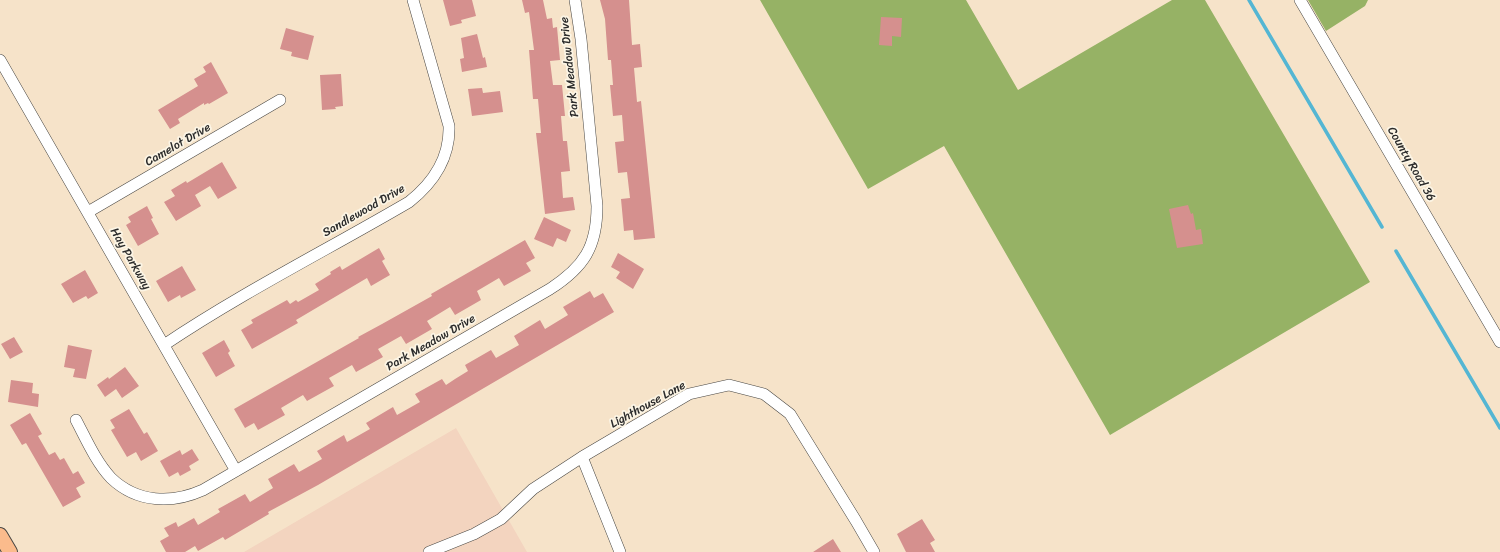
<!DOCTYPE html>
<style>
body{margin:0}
canvas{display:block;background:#f6e3c9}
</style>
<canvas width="1500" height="552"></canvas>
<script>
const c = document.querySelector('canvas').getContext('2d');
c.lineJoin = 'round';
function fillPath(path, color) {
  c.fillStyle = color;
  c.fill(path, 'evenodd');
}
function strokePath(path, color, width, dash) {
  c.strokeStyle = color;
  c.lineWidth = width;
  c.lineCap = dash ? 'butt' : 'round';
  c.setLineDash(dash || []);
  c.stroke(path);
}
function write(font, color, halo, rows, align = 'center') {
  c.font = font + ' Sriracha,sans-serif';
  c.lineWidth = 3.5;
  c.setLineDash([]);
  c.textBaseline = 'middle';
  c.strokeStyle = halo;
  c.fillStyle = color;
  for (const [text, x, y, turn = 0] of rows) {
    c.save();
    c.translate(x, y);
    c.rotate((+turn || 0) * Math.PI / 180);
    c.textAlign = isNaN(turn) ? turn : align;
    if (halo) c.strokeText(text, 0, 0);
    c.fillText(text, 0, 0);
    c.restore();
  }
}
const built = new Path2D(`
 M456,428L527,552H244Z`);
const forest = new Path2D(`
 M760,0H966L1018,90L1172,0H1205L1370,282L1110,435L944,146L868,189Z
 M1308,0H1368L1365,6L1326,31Z`);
const stream = new Path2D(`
 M1249,0L1382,227
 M1396,251L1500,428`);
const building = new Path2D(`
 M443,0H472L476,16L461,20L462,23L450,26Z
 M522,0H543L547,19L552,18L553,28L557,27L560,60L550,61L553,85H562L565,116H561L563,141H567L570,171L561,172L563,198L573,197L575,210L545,214L536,133H541L538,99H533L529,50H534L529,12L525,13Z
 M600,0H629L632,45L640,44L642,67L634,68L637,102L641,101L655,238L634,240L633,230L624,231L621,199L630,198L627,172L618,173L615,142L624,141L622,115L613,116L610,85H613L611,60H608L605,19Z
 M881,17L902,18L901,37L892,36V46L879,45Z
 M286,28L314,36L308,60L291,56L292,52L280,49Z
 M477,34L483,58L485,57L487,67L462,72L460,59L464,58L461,38Z
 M211,62L228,93L209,104L208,103L204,105V103L178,119L180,123L170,129L158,110L198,86L194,79L206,72L203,67Z
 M341,74L343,106L335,107L336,109L322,110L320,75Z
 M482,88L483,93L500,91L503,112L472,116L468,89Z
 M222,162L237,188L218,199L210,186L195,195L201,206L176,221L164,202L175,196L171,190L186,181L187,183Z
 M1188,205L1191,214L1193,213L1196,230L1201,229L1203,244L1177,248L1169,209Z
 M147,206L153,218L151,219L159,234L138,246L126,225L131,222L128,217Z
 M544,217L571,230L566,242L557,238L553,247L534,239Z
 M525,240L535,258L526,263L531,271L504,286L499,278L477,291L481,300L455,315L450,307L427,321L432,329L406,344L401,336L378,349L383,357L356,372L352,365L329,378L334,386L307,401L303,395L281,408L285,415L258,430L254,423L245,428L234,409L359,338L358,337L382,324L432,296L431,294Z
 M379,248L385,259L382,261L390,275L371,286L367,278L296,320L298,323L252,349L241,330L253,323L251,320L287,300L290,304L296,300L298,302L319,290L315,284L331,274L330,272L340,266L342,270Z
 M618,253L644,269L633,289L616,278L620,272L611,267Z
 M182,266L196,290L181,298L180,295L168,302L156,281Z
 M85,270L98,293L88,299L86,296L73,303L61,284Z
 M590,291L594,298L603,293L614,312L318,485L268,512L269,514L225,540L223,537L198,551L195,546L185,552H166L160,541L169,536L164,528L176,522L178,527L194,518L198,525L220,512L218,509L245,494L250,502L273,488L268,479L294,464L299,472L322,459L317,451L344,435L347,442L370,429L366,423L393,407L397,415L420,402L415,394L442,379L446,385L455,379L468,371L465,365L491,350L496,358L519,345L514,336L540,320L545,329L568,315L563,307Z
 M14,337L23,352L10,359L1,344Z
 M224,340L230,351L228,353L235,366L216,377L202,353Z
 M68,345L92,350L86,379L73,377L75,369L64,367Z
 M125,367L139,386L122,398L116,389L105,397L97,385L108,377L109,379Z
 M11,380L33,383L32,393L39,394L38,407L8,402Z
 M129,409L144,434L147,432L158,451L141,461L136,452L127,457L111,430L115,428L110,420Z
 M30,413L42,434L38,436L49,455L55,452L60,460L64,458L73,474L78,471L85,483L76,488L81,497L63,507L26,443L22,445L10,425Z
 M192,449L199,460L189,466L191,470L180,476L178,472L169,477L160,461L180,450L182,455Z
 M922,519L935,540L930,543L935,552H906L897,534Z
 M833,539L841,552H813Z`);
const minor = new Path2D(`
 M1300,0L1500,342
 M0,60L236,471
 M88,212L280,100
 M164,345C243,292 327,250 409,202C433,183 450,158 449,126L413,0
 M76,420C86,439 96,462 111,478C137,503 172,504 203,490L550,289C584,267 597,247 597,206L581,39L575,0
 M582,457L620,552
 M429,552L474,534L501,519L533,489L582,457L689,394L729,385L764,394L790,414L856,521L874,552`);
const major = new Path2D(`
 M0,535L10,552`);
const streetNames = [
 ["Park Meadow Drive",570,67,-96],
 ["Camelot Drive",178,145,-30],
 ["County Road 36",1411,164,60],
 ["Sandlewood Drive",364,211,-30],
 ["Hay Parkway",130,259,60],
 ["Park Meadow Drive",431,343,-30],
 ["Lighthouse Lane",648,405,-29]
];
fillPath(built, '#f3d4bf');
fillPath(forest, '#96b265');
strokePath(stream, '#54b6d3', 3.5);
fillPath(building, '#d5908e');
strokePath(minor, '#494743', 12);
strokePath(major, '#494743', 16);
strokePath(minor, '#fff', 11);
strokePath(major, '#fbbb8c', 14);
write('12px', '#2b2b2b', '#fcf5e5', streetNames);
</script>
